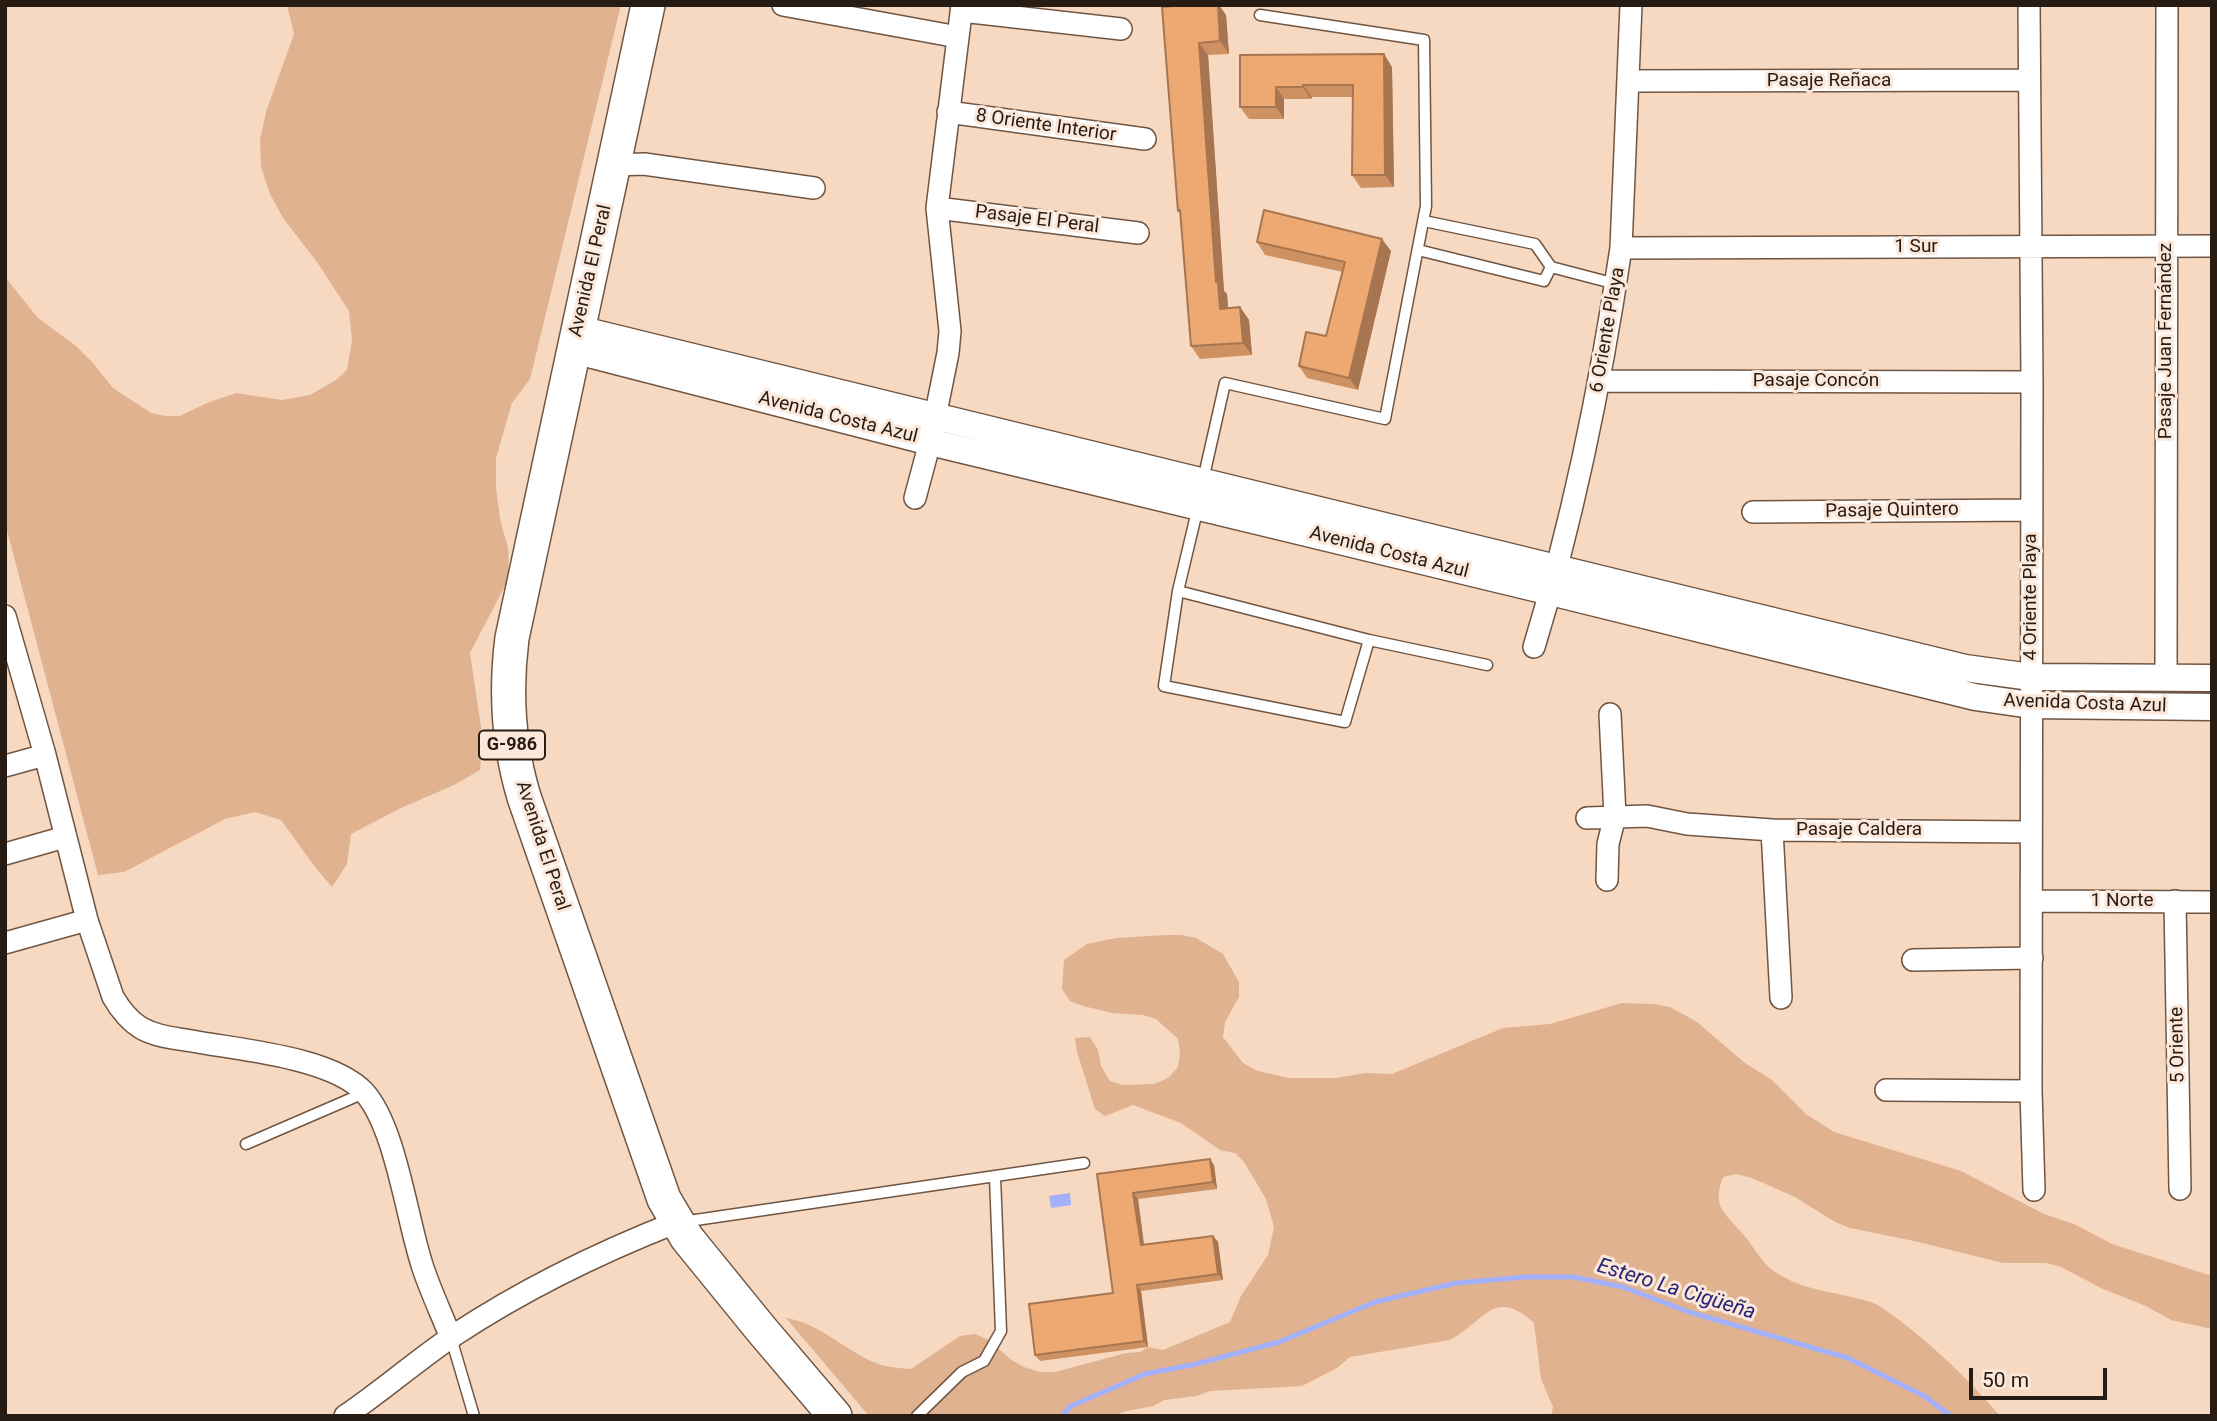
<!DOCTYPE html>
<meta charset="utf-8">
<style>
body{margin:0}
#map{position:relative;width:2217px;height:1421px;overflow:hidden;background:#f7d8c1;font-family:Roboto,sans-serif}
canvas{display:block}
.frame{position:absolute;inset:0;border:7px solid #271c14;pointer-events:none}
.scale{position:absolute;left:1969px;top:1368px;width:138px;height:32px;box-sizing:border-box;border:4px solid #271c14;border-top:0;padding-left:9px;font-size:21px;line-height:24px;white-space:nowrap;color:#271c14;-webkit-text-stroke:5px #fbe8da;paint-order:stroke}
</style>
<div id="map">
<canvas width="2217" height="1421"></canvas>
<div class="frame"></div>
<div class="scale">50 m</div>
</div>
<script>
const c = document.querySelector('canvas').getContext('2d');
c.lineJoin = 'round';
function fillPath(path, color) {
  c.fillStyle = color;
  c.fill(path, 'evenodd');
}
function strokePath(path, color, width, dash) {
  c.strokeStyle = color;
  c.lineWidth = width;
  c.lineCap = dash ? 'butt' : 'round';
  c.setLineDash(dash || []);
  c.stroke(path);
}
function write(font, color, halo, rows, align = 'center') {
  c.font = font + ' Roboto,sans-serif';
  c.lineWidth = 6;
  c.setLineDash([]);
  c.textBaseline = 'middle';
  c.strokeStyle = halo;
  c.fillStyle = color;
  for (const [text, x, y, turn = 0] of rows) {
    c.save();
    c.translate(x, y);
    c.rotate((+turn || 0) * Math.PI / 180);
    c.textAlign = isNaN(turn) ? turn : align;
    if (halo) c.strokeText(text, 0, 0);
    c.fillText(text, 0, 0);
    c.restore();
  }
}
const green = new Path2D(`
 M287,5H621L530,379L512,403L496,458V488L500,519L508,548L509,578L470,653L483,741L480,770L454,785L401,808L351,834L347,864L332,887L315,867L281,820L255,812L225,819L124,872L98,875L5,523V277L38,318L76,346L93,363L113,388L151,413L165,416H180L207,403L236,393L282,400L310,395L336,380L347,370L352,340L349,311L317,262L283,218L270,194L261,167L260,139L267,109L294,34Z
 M1166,935H1181L1196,938L1223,954L1239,982V997L1225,1022L1223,1037L1243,1063L1258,1071L1289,1078H1336L1365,1073L1392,1074L1503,1028L1550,1024L1622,1003L1654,1004L1670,1007L1697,1022L1745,1063L1772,1080L1806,1114L1834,1132L1961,1171L2044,1214L2074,1224L2112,1244L2212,1276V1329L2171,1320L2146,1306L2103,1289L2061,1267L2047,1263H2003L1914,1241L1850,1228L1835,1222L1795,1197L1752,1178L1736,1174L1723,1177C1712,1206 1723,1211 1741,1232C1752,1243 1759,1259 1771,1269C1800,1291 1834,1291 1867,1301C1876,1303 1887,1311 1895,1317C1933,1345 1969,1380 2000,1416H1551L1553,1407L1541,1379L1534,1323C1493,1286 1484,1323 1450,1340L1350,1357L1337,1368L1302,1386L1210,1391L1196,1396L1165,1400L1153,1406L1122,1412L1117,1416H869L786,1318C818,1323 840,1346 869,1360C882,1367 897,1368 911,1369L960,1336L975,1334L989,1340L1011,1360L1024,1367L1040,1372H1055L1126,1353L1140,1352L1148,1347L1163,1350L1230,1322L1241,1296L1268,1255L1274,1227L1266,1199L1244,1162L1235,1153L1220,1150L1181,1123L1133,1105L1105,1116L1095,1109L1077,1052L1075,1038L1090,1037L1098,1050L1101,1066L1110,1081L1123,1085L1154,1084L1168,1078L1178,1067L1180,1053L1178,1039L1156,1019L1143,1015L1113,1013L1083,1006L1070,1001L1062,989L1064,960L1087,944L1116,938Z`);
const water = new Path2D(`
 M1070,1193L1071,1205L1051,1208L1049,1196Z`);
const stream = new Path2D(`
 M1062,1416L1071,1406L1145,1374L1196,1364L1279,1342L1375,1302L1456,1283L1525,1277H1573L1623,1287L1689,1312L1848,1358L1924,1396L1951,1416`);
const service = new Path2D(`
 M1418,250L1544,281L1551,267L1535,244L1424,221
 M1551,267L1616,284
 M1203,480L1225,383L1385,419L1426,206L1424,40L1260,15
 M1198,507L1178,591L1164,686L1345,722L1369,640
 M1178,591L1369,640L1487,665
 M246,1144L364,1093
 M682,1222L1084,1163
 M451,1338L474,1416
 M917,1416L962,1372L984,1361L1001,1331L995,1177`);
const minor = new Path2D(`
 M783,5L958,37
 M2029,5L2032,382L2031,1091L2034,1190
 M962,11L1121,29
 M1629,81L2029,80
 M948,112L1145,139
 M615,165L644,164L814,188
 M937,208L1138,233
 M1621,248L2212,246
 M1600,381L2032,382
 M915,498L930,442L948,353L950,331L937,208L962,5
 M1753,512L2032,510
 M5,616L45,755L87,920L113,997C120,1009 128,1020 141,1028C157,1037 175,1038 192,1041C239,1050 331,1057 364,1092C396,1127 407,1221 423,1268C431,1292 442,1315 451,1338
 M1534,647C1574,516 1601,383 1621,248L1631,5
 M2166,678L2167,5
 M5,766L45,755
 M1587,818L1647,816L1687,824L1772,830L2031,832
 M1772,830L1781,998
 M5,854L65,837
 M1607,880L1608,844L1615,816L1610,714
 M2032,901L2212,902
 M2175,901L2180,1189
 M5,943L87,920
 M1913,960L2032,958
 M1886,1090L2031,1091
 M345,1416C382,1391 416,1361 453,1336C524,1289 598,1253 677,1222`);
const tertiary = new Path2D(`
 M578,329L1965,668L2031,677L2212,678
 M573,350L930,442L1551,592L1975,697L2031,705L2212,707`);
const primary = new Path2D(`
 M648,5L512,638C505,693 508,744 524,797L664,1199L687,1238L761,1329L835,1416`);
const wall = new Path2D(`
 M1162,7L1226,15L1229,54L1208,55L1224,291L1227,294L1228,308L1240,307L1249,320L1252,355L1200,359L1191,346L1180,214L1178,211Z
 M1240,55L1392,67L1394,187L1361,188L1352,175L1353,97H1312L1311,99H1284V119H1249L1240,107Z
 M1257,242L1391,251L1358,390L1307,378L1299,366L1326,336L1343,272L1265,255Z
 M1214,1165L1217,1189L1138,1199L1144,1245L1213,1236L1218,1242L1223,1280L1141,1291L1148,1347L1040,1361L1035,1355L1113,1293L1097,1174Z`);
const shadedWall = new Path2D(`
 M1218,5H1219L1226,15L1229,54L1220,41Z
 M1199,43L1208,55L1224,291L1227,294L1229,321L1220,309L1216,282Z
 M1384,54L1392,67L1394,187L1385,175Z
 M1303,85L1312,97L1311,99L1303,87Z
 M1276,87L1284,99V119L1276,107Z
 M1382,239L1391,251L1358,390L1349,378Z
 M1240,307L1249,320L1252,355L1243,343Z
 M1210,1159L1214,1165L1217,1189L1213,1182Z
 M1133,1193L1138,1199L1145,1252L1141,1245Z
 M1213,1236L1218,1242L1223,1280L1218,1274Z
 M1137,1285L1141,1291L1148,1347L1144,1341Z`);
const building = new Path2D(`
 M1184,5H1218L1220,41L1199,43L1216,282H1218L1220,309L1240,307L1243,343L1191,346L1180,210L1178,211L1162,7Z
 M1384,54L1385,175H1352L1353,85H1303V87H1276V107H1240V55Z
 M1264,210L1382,239L1349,378L1299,366L1306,332L1326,336L1345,262L1257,242Z
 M1210,1159L1213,1182L1133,1193L1141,1245L1213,1236L1218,1274L1137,1285L1144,1341L1035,1355L1029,1304L1113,1293L1097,1174Z`);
const shields = [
 [512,745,66]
];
const shieldNames = [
 ["G-986",512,745]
];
const streetNames = [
 ["Pasaje Reñaca",1829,81],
 ["8 Oriente Interior",1046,126,8],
 ["Pasaje El Peral",1037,220,7],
 ["1 Sur",1916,247],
 ["Avenida El Peral",591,271,-77],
 ["6 Oriente Playa",1608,330,-80],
 ["Pasaje Juan Fernández",2166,341,-90],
 ["Pasaje Concón",1816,381],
 ["Avenida Costa Azul",838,418,14],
 ["Pasaje Quintero",1892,511,-1],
 ["Avenida Costa Azul",1389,553,14],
 ["4 Oriente Playa",2031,597,-90],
 ["Avenida Costa Azul",2085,704,2],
 ["Pasaje Caldera",1859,830],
 ["Avenida El Peral",542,846,72],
 ["1 Norte",2122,901],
 ["5 Oriente",2178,1045,-91]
];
const waterNames = [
 ["Estero La Cigüeña",1676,1290,17]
];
fillPath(green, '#e0b28f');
fillPath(water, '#a3b1fc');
strokePath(stream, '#a3b1fc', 5);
strokePath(service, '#705642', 13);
strokePath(minor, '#705642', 24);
strokePath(tertiary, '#705642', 29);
strokePath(primary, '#705642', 36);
strokePath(service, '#fff', 10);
strokePath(minor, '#fff', 21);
strokePath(tertiary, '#fff', 26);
strokePath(primary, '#fff', 33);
fillPath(wall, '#cd9162');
fillPath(shadedWall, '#a77650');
fillPath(building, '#eea972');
strokePath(building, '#a77650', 2);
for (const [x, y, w] of shields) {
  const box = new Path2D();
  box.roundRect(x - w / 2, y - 14.5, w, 29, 5);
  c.fillStyle = '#fbe8da';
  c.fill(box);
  strokePath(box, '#271c14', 2);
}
write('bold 18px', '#271c14', null, shieldNames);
write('19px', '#271c14', '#fbe8da', streetNames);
write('italic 21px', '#252478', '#fbe8da', waterNames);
</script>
